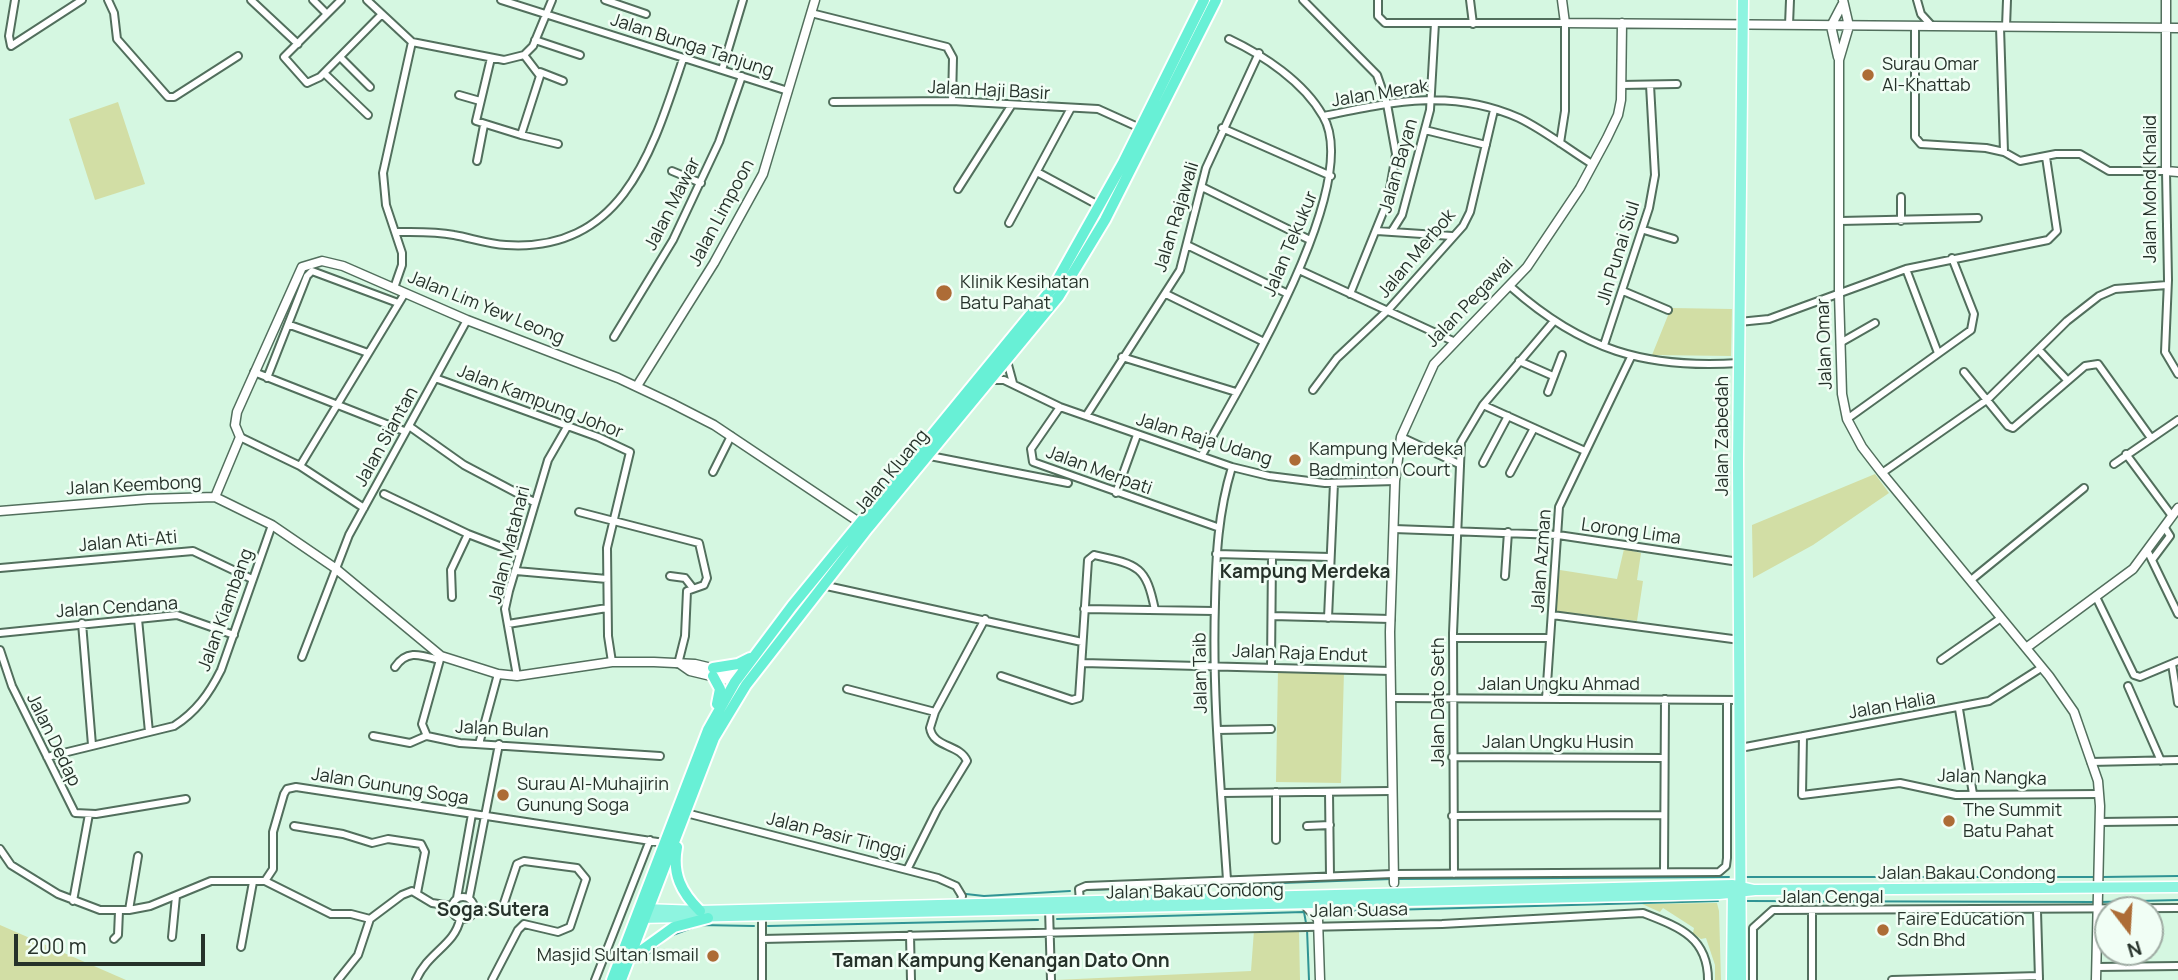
<!DOCTYPE html>
<style>
body{margin:0}
#map{position:relative;width:2178px;height:980px;overflow:hidden;background:#d5f7e1;font-family:Manrope,sans-serif}
canvas{display:block}
.north{position:absolute;left:2094px;top:896px;width:70px;height:70px;box-sizing:border-box;background:#f1fef5;border:2px solid #a0aca4;border-radius:50%;rotate:163deg;font-size:19px;font-weight:700;line-height:28px;text-align:center;color:#26322a}
.north::after{content:'';display:block;margin:auto;width:24px;height:32px;background:#ad6c36;clip-path:polygon(50% 0,100% 100%,50% 72%,0 100%)}
.scale{position:absolute;left:14px;top:934px;width:191px;height:32px;box-sizing:border-box;border:4px solid #26322a;border-top:0;padding-left:9px;font-size:21px;line-height:24px;white-space:nowrap;color:#26322a;-webkit-text-stroke:5px #f1fef5;paint-order:stroke}
</style>
<div id="map">
<canvas width="2178" height="980"></canvas>
<div class="north">N</div>
<div class="scale">200 m</div>
</div>
<script>
const c = document.querySelector('canvas').getContext('2d');
c.lineJoin = 'round';
function fillPath(path, color) {
  c.fillStyle = color;
  c.fill(path, 'evenodd');
}
function strokePath(path, color, width, dash) {
  c.strokeStyle = color;
  c.lineWidth = width;
  c.lineCap = dash ? 'butt' : 'round';
  c.setLineDash(dash || []);
  c.stroke(path);
}
function write(font, color, halo, rows, align = 'center') {
  c.font = font + ' Manrope,sans-serif';
  c.lineWidth = 5;
  c.setLineDash([]);
  c.textBaseline = 'middle';
  c.strokeStyle = halo;
  c.fillStyle = color;
  for (const [text, x, y, turn = 0] of rows) {
    c.save();
    c.translate(x, y);
    c.rotate((+turn || 0) * Math.PI / 180);
    c.textAlign = isNaN(turn) ? turn : align;
    if (halo) c.strokeText(text, 0, 0);
    c.fillText(text, 0, 0);
    c.restore();
  }
}
const green = new Path2D(`
 M118,102L145,184L95,200L69,119Z
 M1671,308L1732,309L1731,356L1652,355Z
 M1875,474L1889,493L1813,545L1753,578L1752,525Z
 M1624,549L1641,553L1637,580L1643,581L1637,621L1554,611L1560,570L1617,579Z
 M1278,669L1344,671L1341,783L1276,782Z
 M1717,903L1719,911L1721,980H1715V965L1706,938L1701,939L1693,933L1694,928L1663,908L1660,912L1642,904Z
 M0,925L126,980H0Z
 M1254,930L1299,931L1300,980H1055L1251,971Z`);
const stream = new Path2D(`
 M1745,877H2096
 M2102,877L2178,876
 M1397,879L1729,877
 M1088,890L1392,879
 M966,894L984,896L1070,891
 M1746,901L2094,902
 M2100,902L2178,900
 M1315,912L1718,901
 M1057,919L1304,912L1306,923
 M768,926L1038,920
 M1307,929L1309,980
 M670,936L700,925L754,926
 M646,956L665,940`);
const minor = new Path2D(`
 M15,0L9,36L11,46L82,0
 M108,0L114,13L117,39L168,97H174L238,56
 M251,0L298,44
 M313,0L327,14
 M341,0L284,57L307,83L320,77L382,14
 M367,0L412,42L504,60L524,55L533,46L552,0
 M501,0L788,91
 M605,0L646,14
 M1303,0L1377,75L1387,104L1396,154L1388,200L1350,294
 M1378,0V16L1385,23H1565V111L1560,143
 M1470,0L1473,24
 M1917,0L1921,14L1932,26
 M811,13L947,47L953,58L952,101
 M1789,25L1790,0
 M1915,26V137L1921,144L1986,148L2004,152L2020,161L2056,154H2080L2109,171H2166L2168,280L2165,352L2178,374
 M2000,27L2004,152
 M2006,27L2007,0
 M535,40L580,55
 M340,57L370,87
 M491,58L476,121L521,135L540,76L524,55
 M722,70L743,0
 M540,72L563,81
 M324,73L368,115
 M1621,85L1677,84
 M459,95L480,101
 M833,102L952,101L1098,109L1140,128
 M1324,116C1392,102 1452,88 1519,118C1544,130 1568,149 1592,164
 M1222,128L1331,176
 M1425,130L1486,145
 M521,135L558,144
 M477,161L484,125
 M672,171L701,183
 M1037,172L1100,206
 M1202,187L1310,240
 M958,189L1011,106
 M1901,197V221
 M1840,221L1978,218
 M1009,223L1071,108
 M1644,230L1674,239
 M1377,231L1452,236
 M1392,231L1402,215L1430,110L1435,23
 M395,232C415,232 434,231 454,235C471,238 488,244 506,245C624,253 653,148 683,59
 M1187,245L1286,293
 M1906,269L1938,353
 M1299,270L1453,341
 M1511,287C1582,350 1645,369 1739,363
 M394,288L402,265V253L386,205L383,173L412,42
 M1623,291L1668,310
 M1166,294L1262,341
 M1739,322L1769,319L1906,269L2048,240L2057,231L2046,157
 M290,325L368,353
 M614,337L673,240L719,142L742,76
 M1840,343L1875,323
 M1604,345L1649,208L1655,175L1650,85
 M2039,350L2067,380
 M1122,357L1236,392
 M1007,361L1013,383
 M1519,361L1553,376
 M254,372L404,431
 M1964,372L2008,426L2013,428L2085,366L2098,364L2151,438
 M267,378L307,276L312,271L398,303
 M435,378L598,437L630,452L607,548L608,636L612,662
 M992,380H1004L1060,407L1232,467L1269,476L1325,483L1395,481
 M1313,390L1337,358L1389,309L1463,226L1470,212L1494,110
 M1548,392L1562,355
 M1483,405L1585,451
 M1060,407L1031,449L1033,462L1217,527
 M1086,416L1180,270L1206,168L1259,53
 M1847,419L1971,330L1974,314L1952,258
 M409,426L464,465L534,502
 M240,437L300,466L364,508
 M1401,437L1459,464
 M2126,454L2172,516
 M1202,455C1238,389 1364,185 1323,116C1304,82 1263,55 1229,39
 M930,456L1068,483
 M1483,463L1508,416
 M2114,464L2178,420
 M300,466L405,293
 M713,472L731,436
 M1510,473L1534,428
 M1882,473L1988,399L2067,321L2099,296L2115,289L2167,285
 M1116,493L1137,435
 M384,494L468,534L520,554
 M579,512L699,543L707,578L704,585L687,591L685,636L678,664
 M1394,529L1558,535L1739,562
 M2148,552L2178,614
 M1216,554L1330,557
 M2152,560L2170,536L2165,528
 M0,568L193,551L252,579
 M516,571L607,579
 M670,576L685,578L692,587
 M1505,576L1508,532
 M1971,580L2084,488
 M822,585L1082,642
 M452,597L451,570L468,534
 M2097,599L2134,675L2140,677L2178,661
 M1084,609L1214,611
 M1552,615L1740,640
 M1272,616L1391,619
 M1328,618L1334,483
 M138,619L149,732
 M82,623L92,745
 M508,624L607,608
 M0,633L177,615L234,635
 M1453,638H1549
 M0,650L12,686L75,813L96,814L186,799
 M441,656L422,724L427,736L460,743L660,756
 M302,657L349,535L467,320
 M1941,660L2001,618
 M1083,663L1391,671
 M2172,664L2178,703
 M1271,665L1272,557
 M395,667C407,649 421,655 439,660
 M517,676L505,609L509,591L548,460L567,427
 M1001,676L1072,700L1079,698L1088,560L1094,555C1139,565 1146,566 1155,610
 M2128,686L2161,761
 M847,689L935,712
 M1392,698L1739,700
 M1546,699L1559,507L1631,357
 M1959,709L1973,794
 M1217,730L1271,729
 M373,736L410,743L426,736
 M1803,736L1802,795L1900,783L1956,795L2099,794
 M479,744L498,674
 M1740,748L1989,701L2041,668
 M47,757L174,726C196,712 209,694 221,670L272,525
 M1452,757L1664,758
 M2091,762L2178,760
 M1329,792L1330,876
 M1222,793L1390,791
 M686,813L938,878L956,886L962,896L960,905
 M1452,816L1663,815
 M2100,822L2178,821
 M294,826L343,834L372,843L388,839L421,844L425,852L417,893
 M1307,826L1330,825
 M1276,840V792
 M0,849L11,865L58,894L100,910H129L150,906L211,881H265L273,869V832L284,794L287,789L296,787L664,843
 M908,868L937,810L967,761C960,744 933,748 930,728L935,712L985,619
 M1664,872L1665,699
 M1454,874L1453,633L1461,442L1483,405L1554,321
 M1227,880C1221,788 1212,696 1215,603C1216,555 1218,513 1232,467
 M265,881L331,914H351L370,919
 M452 908a11 11 0 1 1 22 0a11 11 0 1 1-22 0Z
 M457,898L472,814
 M469,898L499,744
 M73,901L89,814
 M1080,901L1079,889L1086,886L1393,874L1719,872L1726,866L1727,858V700
 M1049,908L1051,980
 M129,910L138,856
 M474,911H490L503,906L517,864L524,861L577,868L586,879L570,927L558,932L524,924L518,930L492,980
 M1812,911V980
 M2037,911L2039,979
 M910,935L911,980
 M172,937L176,896
 M114,939L118,935L119,911
 M762,939L1442,924L1643,913C1679,927 1708,937 1708,980
 M241,947L253,882
 M2096,967L2178,966
 M338,980L358,955L370,919L402,895L412,891L432,903L452,906
 M416,980C428,952 455,945 460,919
 M595,980L650,840
 M762,980V918
 M1753,980V928L1773,910L2178,908
 M1892,980L2039,976`);
const tertiary = new Path2D(`
 M1562,0L1565,23L2178,28
 M1843,0L1849,26L1839,60V293L1842,394L1847,419L1862,447L1882,473L2049,676L2074,712L2098,781L2100,806L2096,980
 M2166,0V171L2178,172
 M1838,57L1831,26L1842,5
 M637,386L714,263L763,174L815,0
 M215,497L240,437L235,425L237,412L302,267L322,261L343,266L467,320L618,378L671,403L714,425L862,524
 M0,511L148,499L215,497L272,525L335,568L441,656L498,674L517,676L612,662H654L695,664L745,676
 M2026,648L2133,569L2178,508
 M680,664L690,671L740,683
 M1394,883L1390,632L1395,481L1401,437L1434,364L1527,267L1580,188L1607,138L1618,115L1621,100L1622,23
 M1305,905L1318,919L1320,980`);
const primary = new Path2D(`
 M643,909L700,911L1733,885L1754,890
 M639,918L1719,894L1755,890L2178,887
 M1732,980L1733,888
 M1741,980L1738,462L1743,0`);
const trunk = new Path2D(`
 M713,668L738,664L750,658
 M713,676L720,689L717,704
 M677,847C672,874 681,892 700,911
 M631,958L674,927L708,918
 M612,980L708,730L735,682L792,606L1054,286L1123,163L1204,0
 M621,980L714,738L746,685L868,528L1059,296L1105,220L1216,0`);
const markers = [
 [1868,75,7,"#ad6c36"],
 [944,293,9,"#ad6c36"],
 [1295,460,7,"#ad6c36"],
 [503,795,7,"#ad6c36"],
 [1949,821,7,"#ad6c36"],
 [1883,930,7,"#ad6c36"],
 [713,956,7,"#ad6c36"]
];
const streetNames = [
 ["Jalan Bunga Tanjung",692,46,18],
 ["Jalan Haji Basir",989,91,3],
 ["Jalan Merak",1380,94,-9],
 ["Jalan Bayan",1399,166,-74],
 ["Jalan Mohd Khalid",2151,189,-90],
 ["Jalan Mawar",673,204,-63],
 ["Jalan Limpoon",722,213,-62],
 ["Jalan Rajawali",1177,217,-73],
 ["Jalan Tekukur",1291,244,-67],
 ["Jln Punai Siul",1619,253,-73],
 ["Jalan Merbok",1417,254,-50],
 ["Jalan Pegawai",1470,303,-46],
 ["Jalan Lim Yew Leong",486,308,22],
 ["Jalan Omar",1825,344,-92],
 ["Jalan Kampung Johor",540,402,21],
 ["Jalan Zabedah",1723,436,-90],
 ["Jalan Siantan",387,437,-61],
 ["Jalan Raja Udang",1204,440,17],
 ["Jalan Merpati",1099,471,20],
 ["Jalan Kluang",892,472,-50],
 ["Jalan Keembong",134,486,-3],
 ["Lorong Lima",1631,532,8],
 ["Jalan Ati-Ati",128,542,-5],
 ["Jalan Matahari",510,545,-76],
 ["Jalan Azman",1542,561,-86],
 ["Jalan Cendana",117,608,-4],
 ["Jalan Kiambang",226,610,-70],
 ["Jalan Raja Endut",1300,654,2],
 ["Jalan Taib",1201,673,-91],
 ["Jalan Ungku Ahmad",1559,685],
 ["Jalan Dato Seth",1439,702,-90],
 ["Jalan Halia",1892,706,-10],
 ["Jalan Bulan",502,730,3],
 ["Jalan Dedap",53,740,64],
 ["Jalan Ungku Husin",1558,743],
 ["Jalan Nangka",1992,778,2],
 ["Jalan Gunung Soga",390,787,9],
 ["Jalan Pasir Tinggi",836,836,14],
 ["Jalan Bakau Condong",1967,874],
 ["Jalan Bakau Condong",1195,892,-1],
 ["Jalan Cengal",1831,898],
 ["Jalan Suasa",1359,911,-1]
];
const poiNames = [
 ["Surau Omar",1882,65],
 ["Al-Khattab",1882,86],
 ["Klinik Kesihatan",960,283],
 ["Batu Pahat",960,304],
 ["Kampung Merdeka",1309,450],
 ["Badminton Court",1309,471],
 ["Surau Al-Muhajirin",517,785],
 ["Gunung Soga",517,806],
 ["The Summit",1963,811],
 ["Batu Pahat",1963,832],
 ["Faire Education",1897,920],
 ["Sdn Bhd",1897,941],
 ["Masjid Sultan Ismail",699,956,"right"]
];
const neighbourhoodNames = [
 ["Kampung Merdeka",1305,573],
 ["Soga Sutera",493,911],
 ["Taman Kampung Kenangan Dato Onn",1001,962]
];
fillPath(green, '#d2dea5');
strokePath(stream, '#309494', 2);
strokePath(minor, '#526f5d', 10);
strokePath(tertiary, '#526f5d', 11);
strokePath(primary, '#fff', 13);
strokePath(trunk, '#fff', 14);
strokePath(minor, '#fff', 6);
strokePath(tertiary, '#fff', 8);
strokePath(primary, '#8ef4e0', 10);
strokePath(trunk, '#68f0d6', 10);
for (const [x, y, r, color] of markers) {
  const dot = new Path2D();
  dot.arc(x, y, r, 0, 2 * Math.PI);
  c.fillStyle = color;
  c.fill(dot);
  strokePath(dot, '#f1fef5', 2.5);
}
write('18px', '#26322a', '#f1fef5', streetNames);
write('18px', '#26322a', '#f1fef5', poiNames, 'left');
write('bold 19px', '#26322a', '#f1fef5', neighbourhoodNames);
</script>
